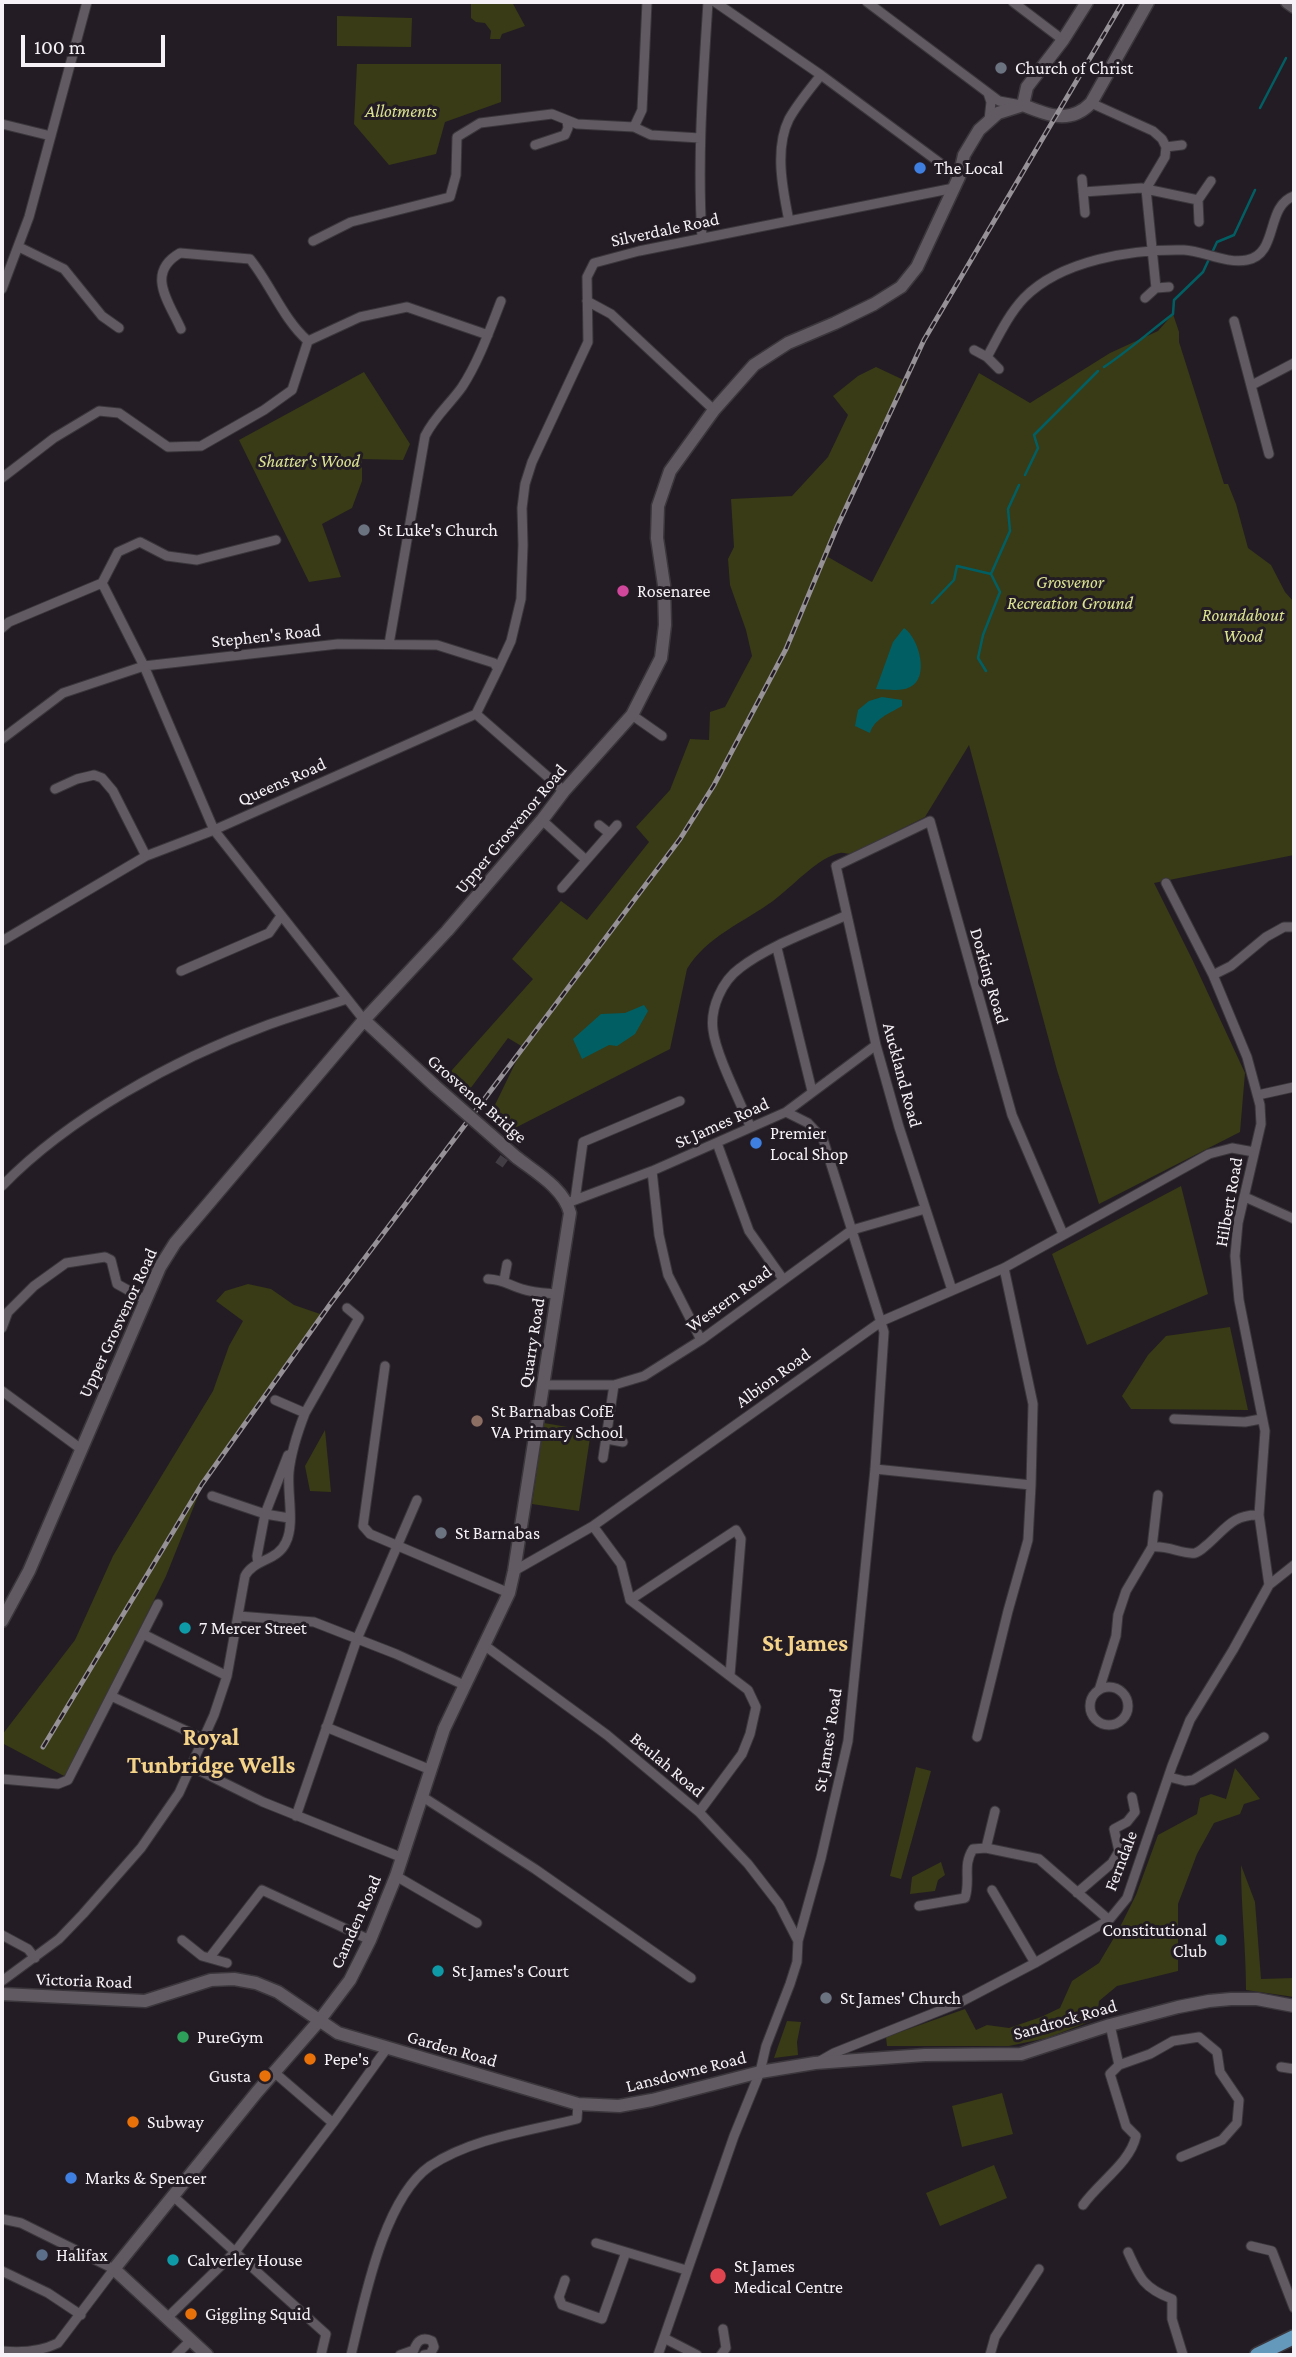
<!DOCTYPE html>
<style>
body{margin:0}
#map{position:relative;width:1296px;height:2357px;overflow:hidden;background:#231c24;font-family:"Crimson Pro",serif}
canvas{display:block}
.frame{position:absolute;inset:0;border:4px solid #f5f1f6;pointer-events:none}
.scale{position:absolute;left:21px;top:35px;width:144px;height:32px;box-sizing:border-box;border:4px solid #f5f1f6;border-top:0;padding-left:9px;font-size:21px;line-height:24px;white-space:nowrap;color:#f5f1f6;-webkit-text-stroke:5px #231c24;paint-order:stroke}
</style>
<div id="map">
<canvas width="1296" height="2357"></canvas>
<div class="frame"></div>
<div class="scale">100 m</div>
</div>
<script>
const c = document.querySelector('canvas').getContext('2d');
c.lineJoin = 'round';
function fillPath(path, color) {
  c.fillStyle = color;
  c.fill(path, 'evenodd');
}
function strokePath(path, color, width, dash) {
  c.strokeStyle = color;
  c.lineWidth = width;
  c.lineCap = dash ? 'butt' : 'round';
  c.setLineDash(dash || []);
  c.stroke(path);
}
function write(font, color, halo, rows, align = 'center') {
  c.font = font + ' "Crimson Pro",serif';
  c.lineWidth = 6;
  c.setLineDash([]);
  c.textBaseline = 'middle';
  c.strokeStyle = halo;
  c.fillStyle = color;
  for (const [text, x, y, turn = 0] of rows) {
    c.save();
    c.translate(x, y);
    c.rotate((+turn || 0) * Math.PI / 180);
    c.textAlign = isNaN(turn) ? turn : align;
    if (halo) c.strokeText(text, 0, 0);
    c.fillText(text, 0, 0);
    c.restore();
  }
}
const green = new Path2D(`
 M471,2H512L525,26L502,34L500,39H490L491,31L485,23L476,22L471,18Z
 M337,16L412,18L411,47L337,46Z
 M357,64H501V102L445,122L436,154L389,165L354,124Z
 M1173,314L1179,332V342L1224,484H1228L1236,504L1248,548L1271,565L1285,592L1294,602V855L1154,883L1193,961L1245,1073L1240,1132L1099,1204L1057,1070L969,745L925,817L851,854C848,854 842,852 840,853C818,857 791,888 773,901C744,922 706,937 687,969L670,1049L515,1128L506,1116L493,1109L523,1047L508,1038L464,1097L444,1079L533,979L512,959L561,901L587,920L649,842L636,827L670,790L690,739L709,740L710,712L725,707L752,656L746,630L730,585L728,559L734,547L731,499L792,496L828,457L848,415L833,396L858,376L876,367L908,382L848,501L828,557L872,582L979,373L1030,403L1110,353L1158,331Z
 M364,372L410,444L403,460L362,459V481L352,508L322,524L341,577L309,582L239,440Z
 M1181,1186L1208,1294L1087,1345L1052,1254Z
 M248,1284L271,1289L294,1305L323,1315L204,1481L166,1576L66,1777L2,1743V1735L75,1640L113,1556L213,1391L229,1346L243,1321L216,1301L225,1291Z
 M1230,1327L1248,1410L1131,1409L1122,1396L1148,1355L1166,1336Z
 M544,1423L591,1431L579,1511L532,1504Z
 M325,1430L331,1492L310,1491L305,1466Z
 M916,1767L931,1771L901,1879L890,1876Z
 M1235,1768L1260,1799L1244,1804L1240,1814L1214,1823L1197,1854L1178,1904V1971L1117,1986L1099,2001L1097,2019L1047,2038L1009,2046H887L886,2037L965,2009L976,2030L987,2025L1009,2028L1041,2017L1060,2008L1072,1981L1099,1963L1118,1931L1136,1895L1158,1835L1197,1814L1200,1798L1211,1794L1226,1799Z
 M941,1862L945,1875L938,1880L935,1891L910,1894L912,1877Z
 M1241,1865L1255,1902L1261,1979L1294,1978V1997L1246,1990C1246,1948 1241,1907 1241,1865Z
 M787,2021L801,2022L797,2042L798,2055L774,2058Z
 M1002,2093L1013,2134L962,2147L952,2106Z
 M994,2165L1007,2198L940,2226L926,2193Z`);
const water = new Path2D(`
 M904,628C919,638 930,678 910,687C901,692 887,689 876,689L893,642Z
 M882,697L902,700V706C890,713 874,719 870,733L855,726L858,710L869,701Z
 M644,1005L648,1011L635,1034L617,1046L609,1045L582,1059L573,1039L601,1014L625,1013Z`);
const stream = new Path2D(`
 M1260,108L1286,58
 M1104,367C1128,351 1149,332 1173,314L1174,300L1203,272L1217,242L1234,235L1255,190
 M1025,475L1038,448L1034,435L1098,371
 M991,574L1010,531L1008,509L1019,485
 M932,603L954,580L957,566L991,574L1000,592L983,635L978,658L986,671`);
const streetTunnel = new Path2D(`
 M499,1165L519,1137`);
const street = new Path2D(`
 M715,2L821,75L959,177
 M867,2L999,101L1021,105
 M1013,2L1063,40
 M988,93L991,102L989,120
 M1091,103L1153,131L1162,139L1166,147L1165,157L1146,189L1156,288
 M2,124L51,136
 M634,127L642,110L647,2
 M535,145L565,135L568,128L567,121
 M1166,147L1182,145
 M1082,179L1085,213
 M1083,192L1141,188L1198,200
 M789,221C783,191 774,149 789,119C798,103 810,89 821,75
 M1199,222L1198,200L1211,181
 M702,238C697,159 703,81 708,2
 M313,241L351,222L450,197L456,175L457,137L480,123L552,114L577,124L634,127L651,135L700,138
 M19,247L64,269L102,316L119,328
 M2,289L29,217L87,2
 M1145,298L1156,288L1169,287
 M587,301L611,314L714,410
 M1234,321L1269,454
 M181,329C169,302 145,273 180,253L250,259C271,285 283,319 308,341
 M308,341L360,317L407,307L488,335
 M974,350L987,357L999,369
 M987,357C998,337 1008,315 1024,298C1061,260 1132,249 1184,250C1204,251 1226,264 1247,260C1279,254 1265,206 1294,196
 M1252,385L1294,363
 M2,478L54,438L99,411L119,413L168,447L201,446L264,410L292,390L308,341
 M102,583L118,552L140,542L167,556L197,560L276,540
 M2,628L9,622L102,583L144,666L214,830L364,1020
 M389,644L425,436C435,416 450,404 462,387C479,361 490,329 501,301
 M498,669L511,641L521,599L523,545L522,508L525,484L532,462L588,342L587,277L594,263L639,251L954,188
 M632,715L662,736
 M2,739L63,693L144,666L338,644L437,645L494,663L498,669L476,714
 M55,789L77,779L94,775L102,778L113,791L146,856
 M542,820L586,860
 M599,825L609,833
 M1166,883L1213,975L1247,1057L1260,1105L1261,1124L1238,1223L1235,1256L1239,1300L1265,1431L1259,1515L1269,1585
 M562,888L617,825
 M2,941L146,856L214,830L476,714L564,791
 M777,948L812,1091
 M181,971L269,933L281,916
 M1213,975L1231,966L1266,937L1284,927H1294
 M1258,1095L1294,1087
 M786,1112L876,1045
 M750,1126C740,1101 716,1055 713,1030C710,1008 722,981 740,968C768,946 814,930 847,915
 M717,1143L749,1231L783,1279
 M652,1171L659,1235L668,1275L701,1340
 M2,1186C69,1117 175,1059 265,1026C292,1016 320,1008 347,999
 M1245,1197L1294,1219
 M575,1200L583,1142L680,1101
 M567,1203L652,1171L786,1112L808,1123L823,1139L884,1332L875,1469L848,1741L821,1858L798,1941L797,1962L790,1984L766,2046L760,2072L734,2136L658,2355
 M488,1279C505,1280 508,1285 522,1289C533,1293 546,1293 558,1294
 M504,1280L507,1264
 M952,1290L899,1127L876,1045L836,866L930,821L1012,1115L1063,1234
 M2,1328L8,1312L34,1286L66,1263L105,1257L111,1260L117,1284L146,1300
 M385,1366L363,1526L370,1534L509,1593
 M543,1385H614L644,1376L701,1340L852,1230L925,1209
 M2,1391L81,1449
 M305,1413L359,1318L347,1308
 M1174,1419L1245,1422L1261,1419
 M607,1439L623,1442
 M603,1458L614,1385
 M875,1469L1031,1485
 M212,1496L265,1514L289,1518
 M593,1526L621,1564L630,1600L748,1690L756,1707L750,1734L742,1754L699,1812
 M1152,1547L1158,1495
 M258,1563L257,1556L265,1514L288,1455
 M514,1571L593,1526L882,1321L1004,1268L1209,1154L1232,1148L1254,1152
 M630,1600L736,1530L741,1539L730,1675
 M238,1616L314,1622L396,1654L464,1685
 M143,1634L227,1676
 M484,1645L607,1735L699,1812L748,1864L779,1904L798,1941
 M1090 1706a19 19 0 1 1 38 0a19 19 0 1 1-38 0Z
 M1099,1690L1116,1636L1118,1615L1126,1591L1152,1547C1168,1545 1183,1555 1195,1553C1200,1552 1204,1547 1208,1544C1226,1528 1234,1514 1259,1515
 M111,1696L204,1739
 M326,1727L431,1770
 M977,1737L1008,1611L1028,1540L1031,1485L1033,1404L1004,1268
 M192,1767L263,1802L403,1858
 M1169,1777L1185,1781L1193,1780L1264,1737
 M2,1779L58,1784L68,1780L158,1604
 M423,1797L535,1869L691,1978
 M995,1811L986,1848L1039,1859L1109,1920
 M296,1816L357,1639L417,1500
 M396,1876L477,1923
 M992,1890L1035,1963
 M1077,1893L1112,1863L1119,1851L1114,1829L1127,1822L1135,1812L1132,1797
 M919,1906L965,1898C971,1879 962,1866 973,1849L986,1848
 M2,1935L28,1949L35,1958
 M182,1940L202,1956L227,1963
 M210,1957L262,1890L370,1940
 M2,1981L59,1939L83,1914L141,1848L179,1793L214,1715L227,1676L245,1576C254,1559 278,1561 286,1542C295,1524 287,1493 289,1472C291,1452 298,1431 305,1413L275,1400
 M820,2061L834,2053L959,2003L1035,1963L1109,1920L1127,1898L1172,1766L1190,1720L1233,1650L1269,1585L1294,1565
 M1119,2065L1150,2054L1173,2041L1199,2037L1217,2052L1220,2072L1239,2100L1237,2123L1222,2140L1181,2157
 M1281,2067L1294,2069
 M275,2073L333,2123
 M173,2196L326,2334L321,2355
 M1083,2205C1099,2182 1130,2163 1136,2136L1126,2126L1110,2074L1119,2065L1110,2025
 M2,2219L21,2223L114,2269L58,2343C40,2352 22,2353 2,2351
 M596,2243L626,2252
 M1251,2246L1272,2251L1294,2308
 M1128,2252C1140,2279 1144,2288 1172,2299V2319L1183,2355
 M2,2271L48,2293L81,2315
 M565,2280L559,2297L562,2305L602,2319L626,2252L686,2270
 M168,2317L235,2252L333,2123L387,2048
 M664,2338L697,2355
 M176,2355L191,2340
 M351,2355C364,2302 383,2199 430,2166C472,2138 529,2131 577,2119L578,2104
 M400,2355L414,2350C417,2341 422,2336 432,2341L434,2347L430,2354L424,2355
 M721,2355L726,2348L723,2329
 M990,2355L995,2337L1039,2269`);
const secondary = new Path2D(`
 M1287,2L1294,7
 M1023,105C1047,115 1070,125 1091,103L1148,2
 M1023,105L1027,87L1063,40L1087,2
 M364,1020L435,1086
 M2,1621L29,1571L160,1267L175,1243L364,1020L447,931L542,820L564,791L632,715L661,658L665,625L664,585L657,538L658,506L670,471L714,410L754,365L788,343L835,323L874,304L901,287L917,267L959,177L964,155L979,130L998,113L1023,105
 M2,1994L145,2001L211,1980L234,1979L256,1983L278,1992L338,2033L578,2104L619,2106L652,2100L760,2072L815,2063L925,2055L1021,2054L1110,2025L1178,2007L1209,2001L1231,1999H1257L1294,2006
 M207,2355L114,2269L257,2092L319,2021L350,1980L370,1940L396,1876L444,1729L509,1593L514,1571L570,1213C564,1188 535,1172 516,1157`);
const primary = new Path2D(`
 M1257,2355L1294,2337`);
const rail = new Path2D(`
 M43,1747L202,1484L331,1303L680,839L714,785L786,649L837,527L924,340L1123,2`);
const secondaryBridge = new Path2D(`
 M435,1086L516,1157`);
const markers = [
 [1001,68,7,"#6b7280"],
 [920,168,7,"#3f7fe0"],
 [364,530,7,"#6b7280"],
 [623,591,7,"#d1479c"],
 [756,1143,7,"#3f7fe0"],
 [477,1421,7,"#8d6e63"],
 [441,1533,7,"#6b7280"],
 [185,1628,7,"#0f9aa8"],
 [1221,1940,7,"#0f9aa8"],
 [438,1971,7,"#0f9aa8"],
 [826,1998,7,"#6b7280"],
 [183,2037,7,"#2e9e5b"],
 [310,2059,7,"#e8710a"],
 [265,2076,7,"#e8710a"],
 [133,2122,7,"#e8710a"],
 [71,2178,7,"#3f7fe0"],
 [42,2255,7,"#5c6f8a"],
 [173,2260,7,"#0f9aa8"],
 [718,2276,9,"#e0444e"],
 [191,2314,7,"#e8710a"]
];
const poiNames = [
 ["Church of Christ",1015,68],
 ["The Local",934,168],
 ["St Luke's Church",378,530],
 ["Rosenaree",637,591],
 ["Premier",770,1133],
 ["Local Shop",770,1154],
 ["St Barnabas CofE",491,1411],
 ["VA Primary School",491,1432],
 ["St Barnabas",455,1533],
 ["7 Mercer Street",199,1628],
 ["Constitutional",1207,1930,"right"],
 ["Club",1207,1951,"right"],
 ["St James's Court",452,1971],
 ["St James' Church",840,1998],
 ["PureGym",197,2037],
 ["Pepe's",324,2059],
 ["Gusta",251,2076,"right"],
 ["Subway",147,2122],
 ["Marks & Spencer",85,2178],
 ["Halifax",56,2255],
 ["Calverley House",187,2260],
 ["St James",734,2266],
 ["Medical Centre",734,2287],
 ["Giggling Squid",205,2314]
];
const parkNames = [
 ["Allotments",401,111],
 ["Shatter's Wood",309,461],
 ["Grosvenor",1070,582],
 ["Recreation Ground",1070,603],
 ["Roundabout",1243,615],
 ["Wood",1243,636]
];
const streetNames = [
 ["Silverdale Road",665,230,-12],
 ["Stephen's Road",266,636,-6],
 ["Queens Road",282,782,-24],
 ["Upper Grosvenor Road",511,829,-50],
 ["Dorking Road",989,976,74],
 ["Auckland Road",902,1075,75],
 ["Grosvenor Bridge",477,1099,41],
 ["St James Road",722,1123,-24],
 ["Hilbert Road",1229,1202,-80],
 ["Western Road",729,1299,-36],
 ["Upper Grosvenor Road",118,1323,-65],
 ["Quarry Road",532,1343,-81],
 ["Albion Road",773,1378,-36],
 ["St James' Road",828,1740,-81],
 ["Beulah Road",667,1765,40],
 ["Ferndale",1121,1861,-69],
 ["Camden Road",356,1922,-66],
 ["Victoria Road",84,1981,2],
 ["Sandrock Road",1065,2020,-16],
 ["Garden Road",452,2049,16],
 ["Lansdowne Road",686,2072,-14]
];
const districtNames = [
 ["St James",805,1644],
 ["Royal",211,1738],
 ["Tunbridge Wells",211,1766]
];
fillPath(green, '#383b15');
fillPath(water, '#015f64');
strokePath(stream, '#015f64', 2.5);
strokePath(streetTunnel, '#423c44', 9, [9, 4.5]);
strokePath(street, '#3b363c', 11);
strokePath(secondary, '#3b363c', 15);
strokePath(primary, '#3b363c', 17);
strokePath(street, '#615a62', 9);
strokePath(secondary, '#615a62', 12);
strokePath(primary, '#6599bb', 14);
strokePath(rail, '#969097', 5);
strokePath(rail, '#231c24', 2.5, [8]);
strokePath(secondaryBridge, '#3b363c', 15, []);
strokePath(secondaryBridge, '#615a62', 12);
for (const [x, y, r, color] of markers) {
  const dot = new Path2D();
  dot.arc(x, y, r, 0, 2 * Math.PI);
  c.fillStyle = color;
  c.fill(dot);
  strokePath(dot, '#231c24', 2.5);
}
write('18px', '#f5f1f6', '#231c24', poiNames, 'left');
write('italic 18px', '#dbe391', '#231c24', parkNames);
write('18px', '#f5f1f6', '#231c24', streetNames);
write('bold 24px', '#f4d389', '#231c24', districtNames);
</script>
